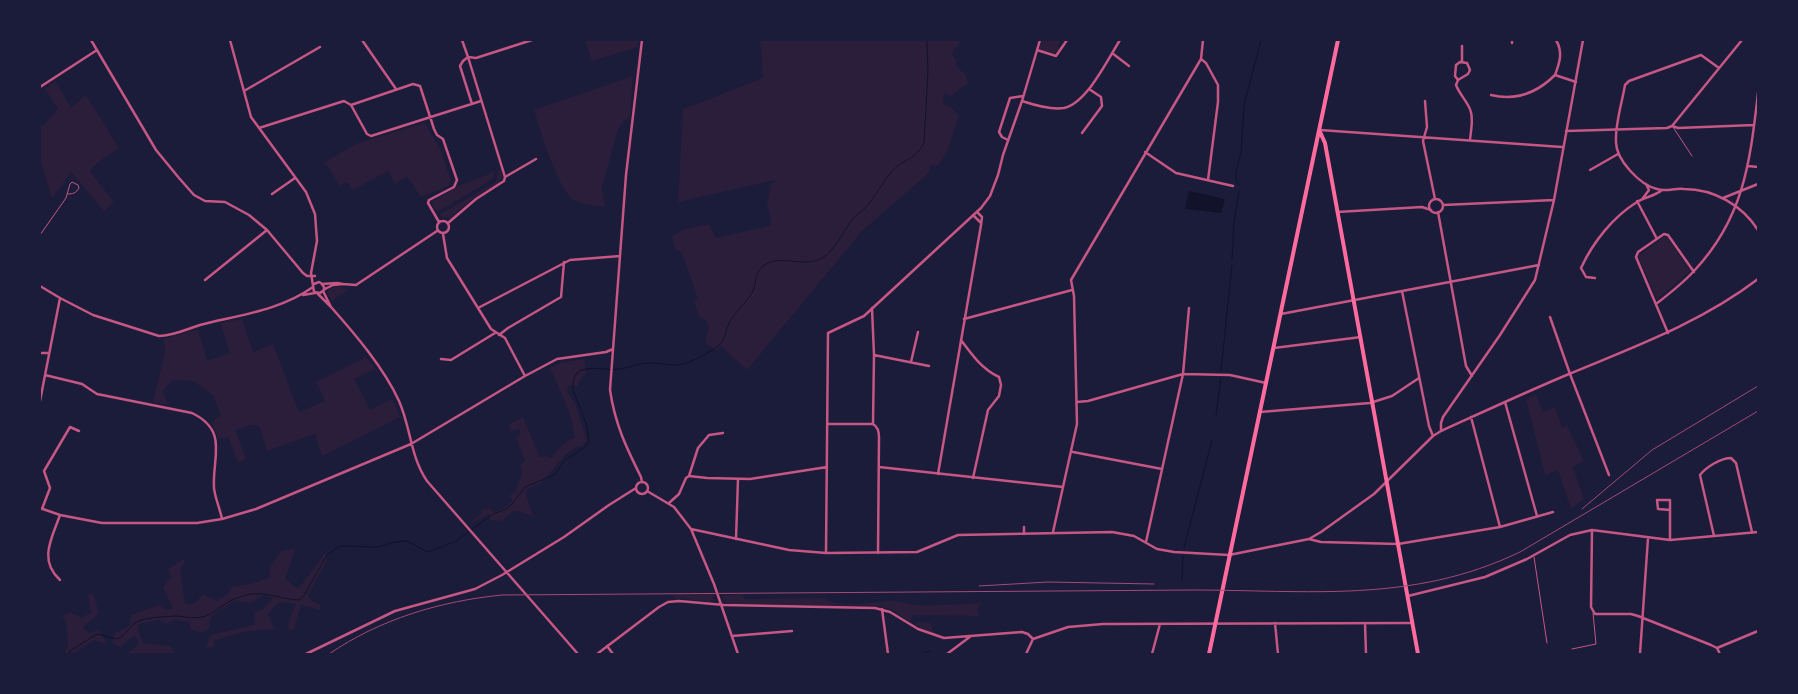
<!DOCTYPE html>
<style>
body{margin:0}
#map{position:relative;width:1798px;height:694px;overflow:hidden;background:#1b1b3a;font-family:"PT Sans Narrow",sans-serif}
canvas{display:block}
.frame{position:absolute;inset:0;border:41px solid #1b1b3a;pointer-events:none}
</style>
<div id="map">
<canvas width="1798" height="694"></canvas>
<div class="frame"></div>
</div>
<script>
const c = document.querySelector('canvas').getContext('2d');
c.lineJoin = 'round';
function fillPath(path, color) {
  c.fillStyle = color;
  c.fill(path, 'evenodd');
}
function strokePath(path, color, width, dash) {
  c.strokeStyle = color;
  c.lineWidth = width;
  c.lineCap = dash ? 'butt' : 'round';
  c.setLineDash(dash || []);
  c.stroke(path);
}
const green = new Path2D(`
 M585,40H638V47L592,61Z
 M760,40H960L958,46L954,49L952,55L956,60V66L966,75L968,83L951,96L944,94L943,104L951,107L959,116L948,149L939,165L930,166L929,173L863,230L747,370L721,346L717,351L705,343L708,328L706,320L699,317L694,301L698,299L682,253L675,249L672,237L681,230L709,224L716,238L770,226L771,217L767,206L771,183H775V180L678,202L683,109L763,78Z
 M1042,40H1061L1057,46L1060,48L1055,54L1039,49Z
 M633,76L630,118L623,121L618,130L602,187L605,207C595,206 583,205 574,200C558,191 540,129 534,110Z
 M56,81L71,108L86,95L119,148L97,163L90,171L114,202L104,211L71,172L52,199L40,159V123L43,126L58,109L45,89Z
 M425,123L441,151L451,180L448,186L421,197L407,176L395,184L388,171L353,190L346,182L340,186L325,162L358,143Z
 M501,169L502,177L497,184L472,199L450,218L441,217L440,214L496,182L498,171Z
 M494,171L493,178L488,182L437,212L431,203L432,201L453,190L458,186L489,174V173Z
 M1664,237H1667L1690,270L1688,273L1658,299L1656,298L1638,256Z
 M339,286L349,290L331,301L327,291L334,287Z
 M242,319L253,352L273,344L299,412L325,401L316,382L366,357L376,369L354,379L370,410L392,399L400,417L322,456L315,434L267,451L259,426L251,425L235,430L246,459L238,463L228,437L219,439L212,424L215,419L221,416L213,395L193,381L173,380L163,391L168,405L153,402L165,352L164,339L198,329L207,361L230,353L220,323Z
 M584,359L586,373L579,381L578,387L569,385L567,391L576,406L587,441L581,446L576,447L567,453L541,483L527,489L526,495L534,517L518,511H513L502,521L490,520L489,514L472,523V521L481,514L482,510L490,508L493,512C500,510 508,507 512,500L510,495L517,490V484C522,477 523,472 520,464L525,461L516,438L521,433L519,429L511,431L508,425L523,417L540,457L546,456L552,458C558,448 564,442 575,437L569,411L550,368L560,363Z
 M1536,394L1543,412L1555,407L1562,428L1567,426L1584,461L1573,467L1584,499L1571,509L1558,470L1545,475L1526,400Z
 M296,548L285,579L298,589L326,552L327,560L308,595L310,600L320,605L321,610L301,605L294,629L289,631L288,624L296,604C280,601 277,601 268,615L275,629L248,631L215,640L213,647L206,648L210,635L254,625L255,613L262,610L273,598L265,595L250,603L235,601L215,613L209,621V629L201,633L190,629V622L174,620L167,624L159,620L139,624L138,630L143,643L170,646L175,654H127L139,644L135,635L120,647L112,643L115,633L129,626L131,615L159,605L166,610L173,608L163,588L167,580L172,578L168,569L184,559V563L180,569L185,604H194L203,594L217,601L228,594L231,587L251,584L269,578L270,567L281,551Z
 M93,593L99,613L83,627L89,633L98,630L105,640V644L94,640L73,654H64L68,645L66,620L61,616L70,612L82,618L91,612L88,595Z
 M714,594L713,600L709,602L680,598L674,599V595Z
 M743,594L744,599L824,598C841,609 872,602 892,601C900,601 907,604 915,605C937,606 959,604 981,603L977,611L980,616L912,615L911,622L891,609L880,606L726,604L721,596Z
 M918,622L931,623L933,633L916,625Z`);
const water = new Path2D(`
 M1189,191L1225,199L1221,213L1185,209Z`);
const stream = new Path2D(`
 M1238,185L1236,179V172L1241,153L1244,105L1261,40
 M1232,260L1234,222L1239,191
 M1221,371L1232,265
 M1216,415L1221,378
 M1184,548L1212,440
 M1182,580L1183,556
 M68,654L70,651L97,634L117,639C128,634 129,626 137,622C146,617 164,617 175,616C183,616 193,619 202,617C212,615 222,605 232,600C260,587 272,598 299,600L303,597L327,555L340,546L378,547L395,542L407,541L428,552L456,541L493,514L506,509L512,504L525,487L554,475L565,460L585,447L589,441L587,426L573,390C571,358 601,372 619,369C629,368 638,363 649,363C661,362 674,368 686,363C695,360 717,349 722,342C726,336 726,328 730,321C737,310 747,302 753,291C756,284 755,275 760,269C776,252 799,267 818,260C834,254 842,232 852,220C856,215 862,212 866,207C876,196 883,181 893,170C905,158 915,160 924,143L928,71L927,40
 M922,654L930,651`);
const service = new Path2D(`
 M1673,127L1692,156
 M40,235L66,198L70,184L72,182L78,185L79,188C76,193 73,194 68,194
 M1534,557L1547,643
 M1572,649L1596,644L1593,613`);
const minor = new Path2D(`
 M91,40L156,150L179,178L194,195L205,201L225,202L249,215L267,230L303,273L307,276H315
 M230,40L251,117L306,192L315,214L317,241L311,273L314,292L320,293L324,290V287L321,283L319,282L314,284
 M362,40L396,89
 M642,40L626,175L610,390C615,424 626,447 641,477L642,482
 M1556,40C1563,52 1560,62 1555,75L1576,82
 M1512,43V40
 M1462,46V62
 M1037,50L1056,56L1067,40
 M1112,53L1129,66
 M468,57L476,58L532,40
 M468,57L463,61L460,66L472,104
 M1201,59L1206,63L1218,85V102L1208,180
 M1719,68L1701,55L1629,81L1625,85C1622,103 1615,124 1616,142C1616,160 1640,185 1657,189C1665,192 1675,188 1684,189C1714,189 1742,205 1758,230
 M1458,80L1455,76L1456,65L1460,62L1467,63L1470,70L1468,74L1458,80L1456,85C1459,93 1465,99 1469,107C1474,116 1471,130 1470,140
 M40,87L97,50
 M244,91L320,47
 M1491,95C1516,101 1537,93 1555,75
 M1022,101C1034,105 1052,110 1064,108C1087,103 1108,59 1120,40
 M1425,101L1427,127L1423,141L1435,199
 M351,105L413,84L420,86L434,129L437,135L443,139L457,180L454,187L429,200L428,203L439,222
 M1672,126L1678,128L1754,125
 M259,128L344,101L351,105L367,134L371,136L481,101
 M1320,130L1562,147
 M1566,131L1667,128L1672,126L1742,40
 M1082,133L1102,106L1101,97L1089,89
 M1008,140L1002,137L999,132L1010,98L1023,96
 M1145,152L1176,173L1233,186
 M1748,166L1758,167
 M1590,170L1618,154
 M505,177L536,159
 M272,194L295,178
 M1643,198L1649,190L1646,184
 M1723,198L1758,184
 M1429 206a7 7 0 1 1 14 0a7 7 0 1 1-14 0Z
 M1637,201L1657,239
 M1443,205L1554,200
 M1337,212L1422,207L1431,210
 M1438,212L1466,366L1472,376
 M973,215L981,223
 M437 227a6 6 0 1 1 12 0a6 6 0 1 1-12 0Z
 M448,223L476,199L504,181L505,177L468,57L462,40
 M443,234L447,258L478,308
 M1595,278L1586,277L1581,268C1593,242 1613,217 1637,202C1645,197 1655,196 1662,190
 M205,280L267,230
 M322,284L337,283L343,284L333,285L325,289
 M343,284L356,285L437,231
 M40,286L60,298L93,315L159,336C173,336 187,329 200,325C239,315 279,311 313,287
 M1402,291L1429,426L1433,436
 M317,293L331,307L323,291
 M303,295L315,293
 M1656,304C1669,294 1682,284 1694,271C1744,218 1750,162 1758,93
 M331,307C355,334 384,368 399,401C411,428 410,456 427,481L578,654
 M872,308L874,355L873,424C878,427 879,431 879,437L878,553
 M1281,314L1539,265
 M1550,317L1570,374L1609,475
 M964,319L1072,290
 M1668,333L1636,257L1638,252L1664,234L1668,235L1694,272
 M499,335L508,328L561,297L564,262
 M961,340C972,355 982,369 999,377L1001,385L999,396L988,410L973,478
 M1274,348L1361,337
 M40,353H48
 M874,355L929,366
 M441,359L451,360L495,333
 M911,362L918,332
 M45,375L82,384L97,394L192,413C229,431 212,457 214,488C215,498 220,509 222,519
 M525,376L505,338L491,329L478,308L570,260L620,256
 M40,401L60,298
 M1077,402L1088,401L1183,374L1230,375L1266,383
 M1505,402L1537,516
 M1260,412L1370,403L1392,396L1419,378
 M1471,417L1500,527
 M827,424H873
 M1441,431V423L1443,417L1500,335L1535,280L1554,200L1583,40
 M1073,452L1162,469
 M879,467L1063,487
 M938,474L981,225L982,217L977,212
 M689,476L698,448L709,435L723,433
 M636 488a6 6 0 1 1 12 0a6 6 0 1 1-12 0Z
 M647,491L674,507L691,529L714,584L738,654
 M669,503L679,494L686,478L689,476L707,478L750,479L827,467
 M40,508L60,515L102,523H197L222,519L256,509L411,444L525,376L557,359L606,352L613,349
 M42,509L50,488L44,471L70,427L79,431
 M691,529L789,550L826,553L917,552L958,535L1112,532L1134,536L1157,549L1174,552L1229,555L1309,539L1321,532L1374,494L1433,436L1441,431C1483,412 1526,392 1569,374C1634,347 1702,322 1758,279
 M1592,530L1591,607L1595,614H1631L1638,616L1711,645L1717,648L1720,654
 M1053,532L1077,424L1074,296L1071,280L1201,59L1203,40
 M1024,534V527
 M1714,536L1700,475C1706,467 1721,458 1731,458L1736,463L1752,532
 M736,539L738,479
 M1309,539L1321,542L1398,544L1500,527L1553,512
 M1670,540V500H1657L1658,509L1670,510
 M1146,542L1183,374L1189,308
 M826,553L828,333L864,316L981,208L990,196L998,175L1003,155L1022,101L1040,40
 M60,580C38,560 52,538 60,515
 M1408,596L1485,577L1527,559L1570,535L1592,530L1670,540L1758,532
 M882,609L888,654
 M1275,623L1278,654
 M1365,623L1366,654
 M732,636L792,631
 M1033,639L1068,627L1103,624L1412,623
 M607,646L613,654
 M1717,648L1758,631
 M306,654L395,611L475,589L502,575L564,537L609,505L636,488
 M597,654L659,607L668,602L679,601L724,605L875,608L890,612L918,629L944,638L1022,632L1028,634L1033,639
 M947,654L971,636
 M1026,654L1033,639
 M1152,654L1160,624
 M1640,654L1648,538`);
const secondary = new Path2D(`
 M1320,132L1325,143L1418,654
 M1209,654L1338,40`);
const rail = new Path2D(`
 M1582,509L1652,450L1758,386
 M979,586L1048,582L1154,584
 M329,654C380,619 441,601 502,595L1192,590C1307,590 1412,604 1520,552L1758,411`);
fillPath(green, '#2a1e3b');
fillPath(water, '#12122b');
strokePath(stream, '#12122b', 1);
strokePath(service, '#c65784', 1);
strokePath(minor, '#c65784', 2.5);
strokePath(secondary, '#ff6b9d', 4);
strokePath(rail, '#a44b75', 1);
</script>
